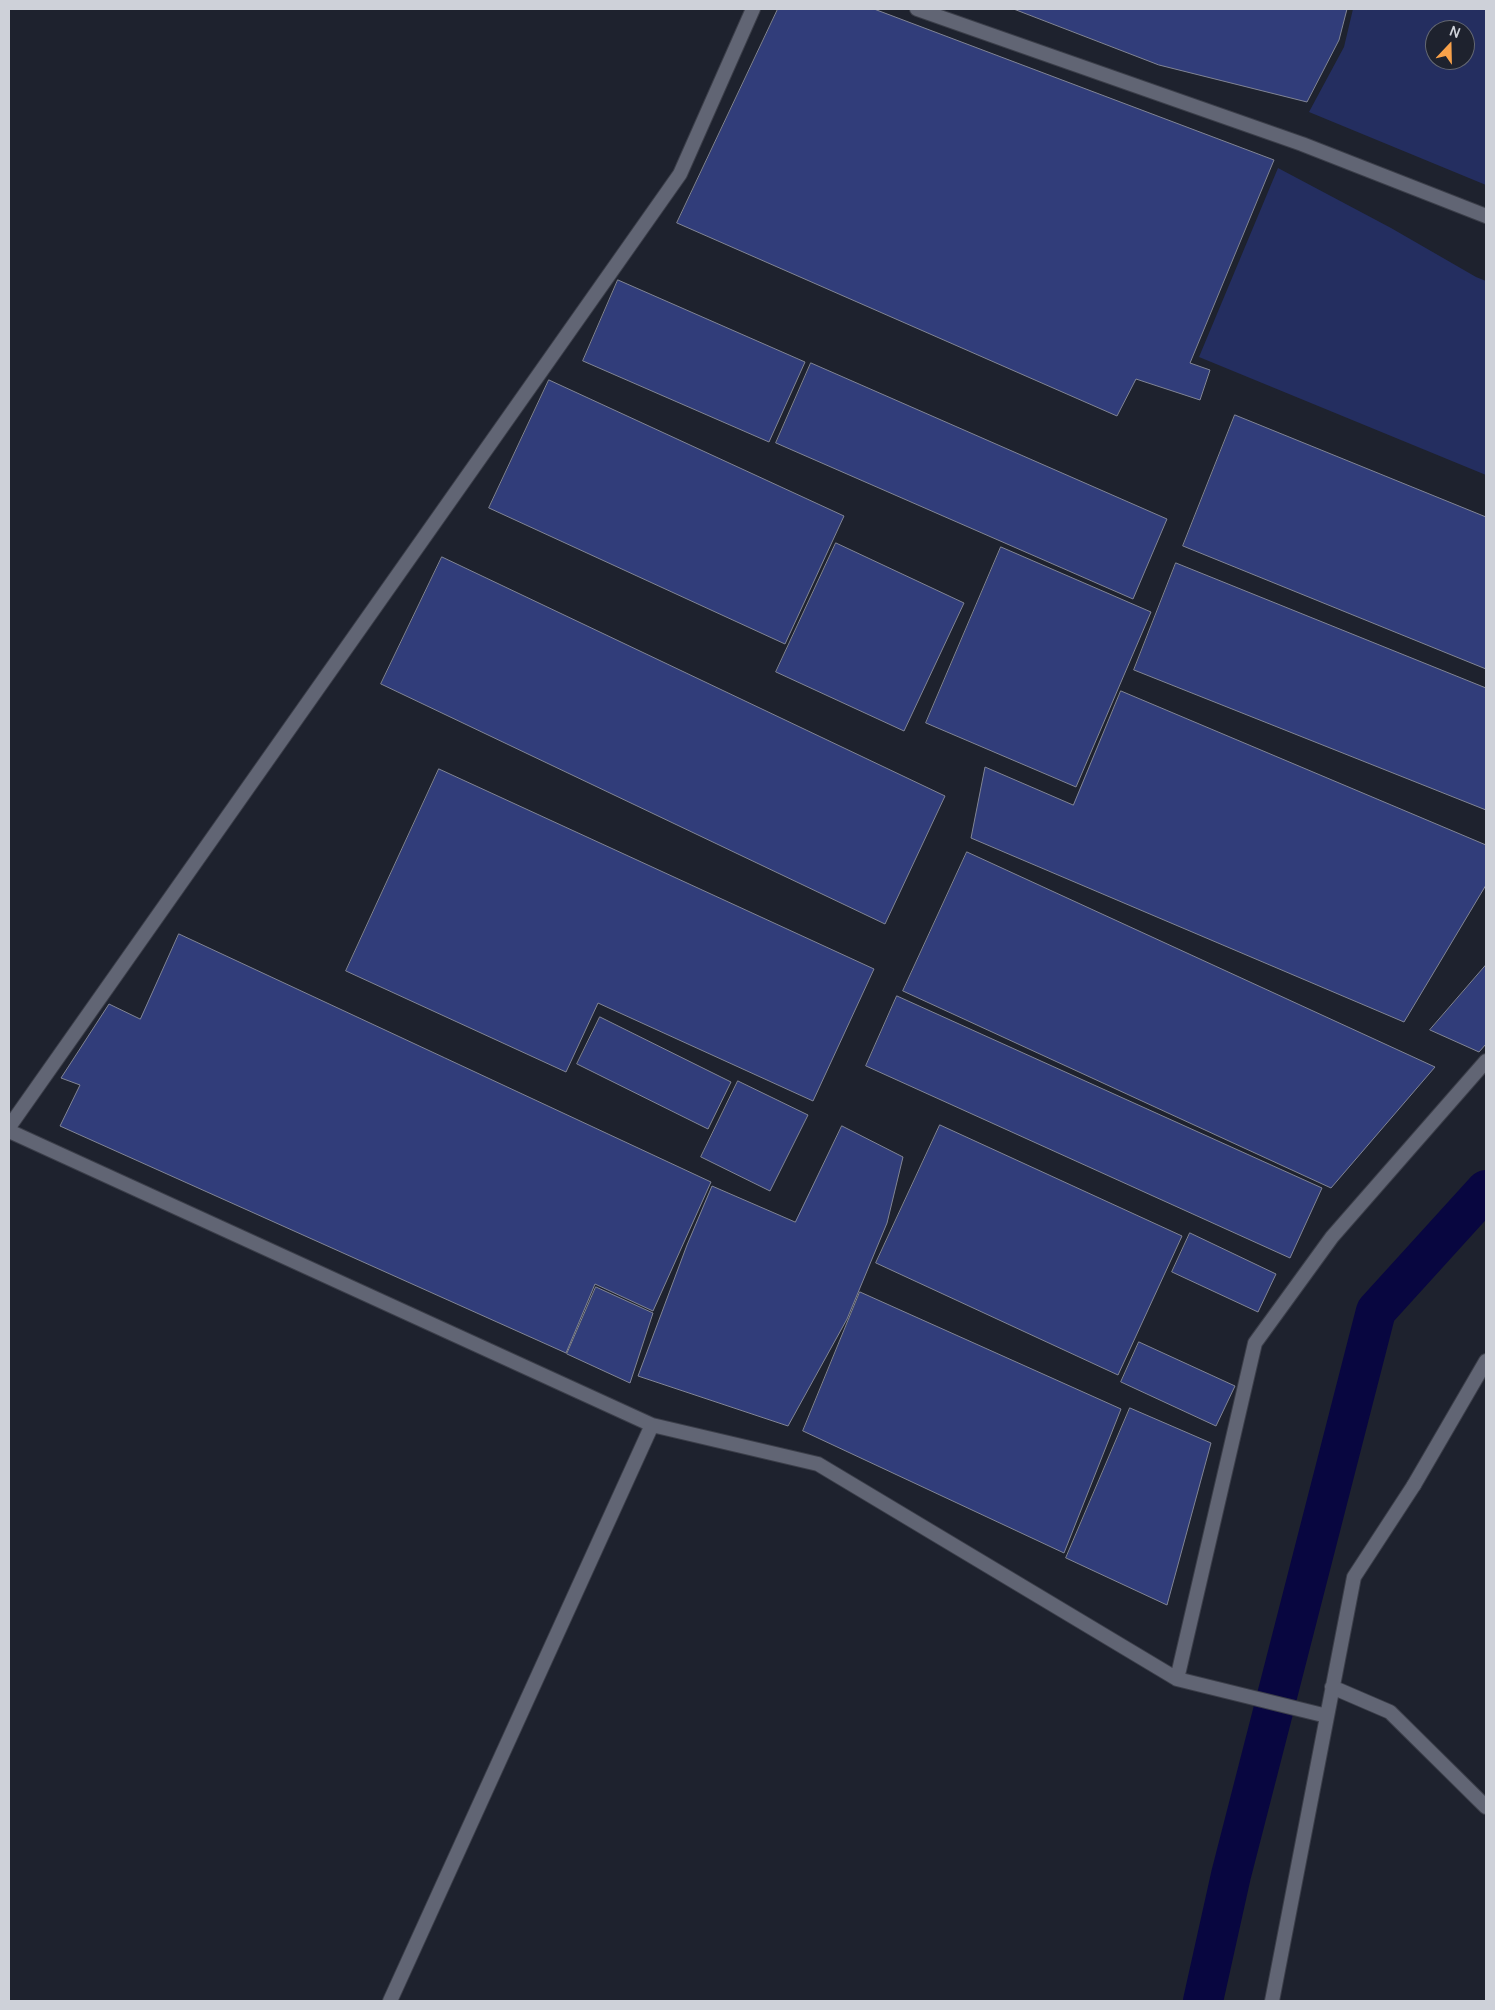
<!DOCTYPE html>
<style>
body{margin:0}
#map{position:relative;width:1495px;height:2010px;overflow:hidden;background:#1e222e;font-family:Manrope,sans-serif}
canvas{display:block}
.frame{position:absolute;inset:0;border:10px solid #ced1d9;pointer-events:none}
.north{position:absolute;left:1425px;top:20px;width:50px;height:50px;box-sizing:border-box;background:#1e222e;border:1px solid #646872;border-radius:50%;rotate:21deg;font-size:14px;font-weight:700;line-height:20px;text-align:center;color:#ced1d9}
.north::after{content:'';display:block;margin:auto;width:18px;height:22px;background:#f8a14a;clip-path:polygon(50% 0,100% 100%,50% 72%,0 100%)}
</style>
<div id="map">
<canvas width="1495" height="2010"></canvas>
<div class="frame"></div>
<div class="north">N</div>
</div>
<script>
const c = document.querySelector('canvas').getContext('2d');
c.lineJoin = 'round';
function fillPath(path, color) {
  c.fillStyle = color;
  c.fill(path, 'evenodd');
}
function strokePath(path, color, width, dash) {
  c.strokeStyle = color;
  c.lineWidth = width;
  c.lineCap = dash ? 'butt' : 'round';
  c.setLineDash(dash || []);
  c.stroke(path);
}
const green = new Path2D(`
 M1353,9H1486V185L1309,112L1344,47ZM1435,30H1465V60H1435Z
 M1278,168L1391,228L1476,277L1486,281V475L1199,357Z`);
const canal = new Path2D(`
 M1203,2001L1231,1875L1376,1311L1486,1190`);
const building = new Path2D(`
 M778,9H874L1274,160L1190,363L1210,370L1200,400L1136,379L1117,416L677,223Z
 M1014,9H1347L1339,40L1307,102L1159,65Z
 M618,280L805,362L769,442L583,361Z
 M811,363L1167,519L1133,599L776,443Z
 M549,380L844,516L785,644L489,508Z
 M1235,415L1486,517V669L1183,546Z
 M836,543L964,603L904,731L776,672Z
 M1001,547L1151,612L1076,787L926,723Z
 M442,557L945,796L885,924L381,684Z
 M1176,563L1486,688V810L1134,670Z
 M1121,691L1486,845V885L1404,1022L971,838L985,767L1073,805Z
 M439,769L874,969L813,1101L598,1003L566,1072L346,971Z
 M967,852L1435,1067L1331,1188L903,991Z
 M179,934L711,1182L653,1311L595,1284L566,1353L60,1126L80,1085L61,1078L109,1004L140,1019Z
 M1486,965V1044L1479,1052L1430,1030Z
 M897,996L1322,1188L1290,1258L866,1066Z
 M600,1017L731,1082L708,1129L577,1064Z
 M738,1081L808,1115L770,1191L701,1157Z
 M940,1125L1182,1236L1118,1375L876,1263Z
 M842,1126L903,1157L887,1223L847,1319L788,1426L638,1376L687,1245L712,1186L795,1222Z
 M1190,1233L1276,1274L1258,1312L1172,1272Z
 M596,1287L653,1313L630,1383L567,1354Z
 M860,1292L1121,1409L1064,1553L803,1431Z
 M1139,1342L1235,1386L1216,1426L1121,1382Z
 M1130,1408L1211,1443L1167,1605L1066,1558Z`);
const service = new Path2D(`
 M1414,1485L1486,1361`);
const minor = new Path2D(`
 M917,9L1302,144L1486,216
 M9,1127L680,174L753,9
 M9,1131L652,1425L818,1464L1177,1679L1327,1716
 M1177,1679L1255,1343L1332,1237L1486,1061
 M1332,1687L1390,1712L1486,1807
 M390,2001L652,1425
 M1272,2001L1354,1577L1414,1485`);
fillPath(green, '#242e60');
strokePath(canal, '#080640', 40);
fillPath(building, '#313d7a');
strokePath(building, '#818595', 1);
strokePath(service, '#3b3e49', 16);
strokePath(minor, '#3b3e49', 16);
strokePath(service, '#616574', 14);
strokePath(minor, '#616574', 14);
</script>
